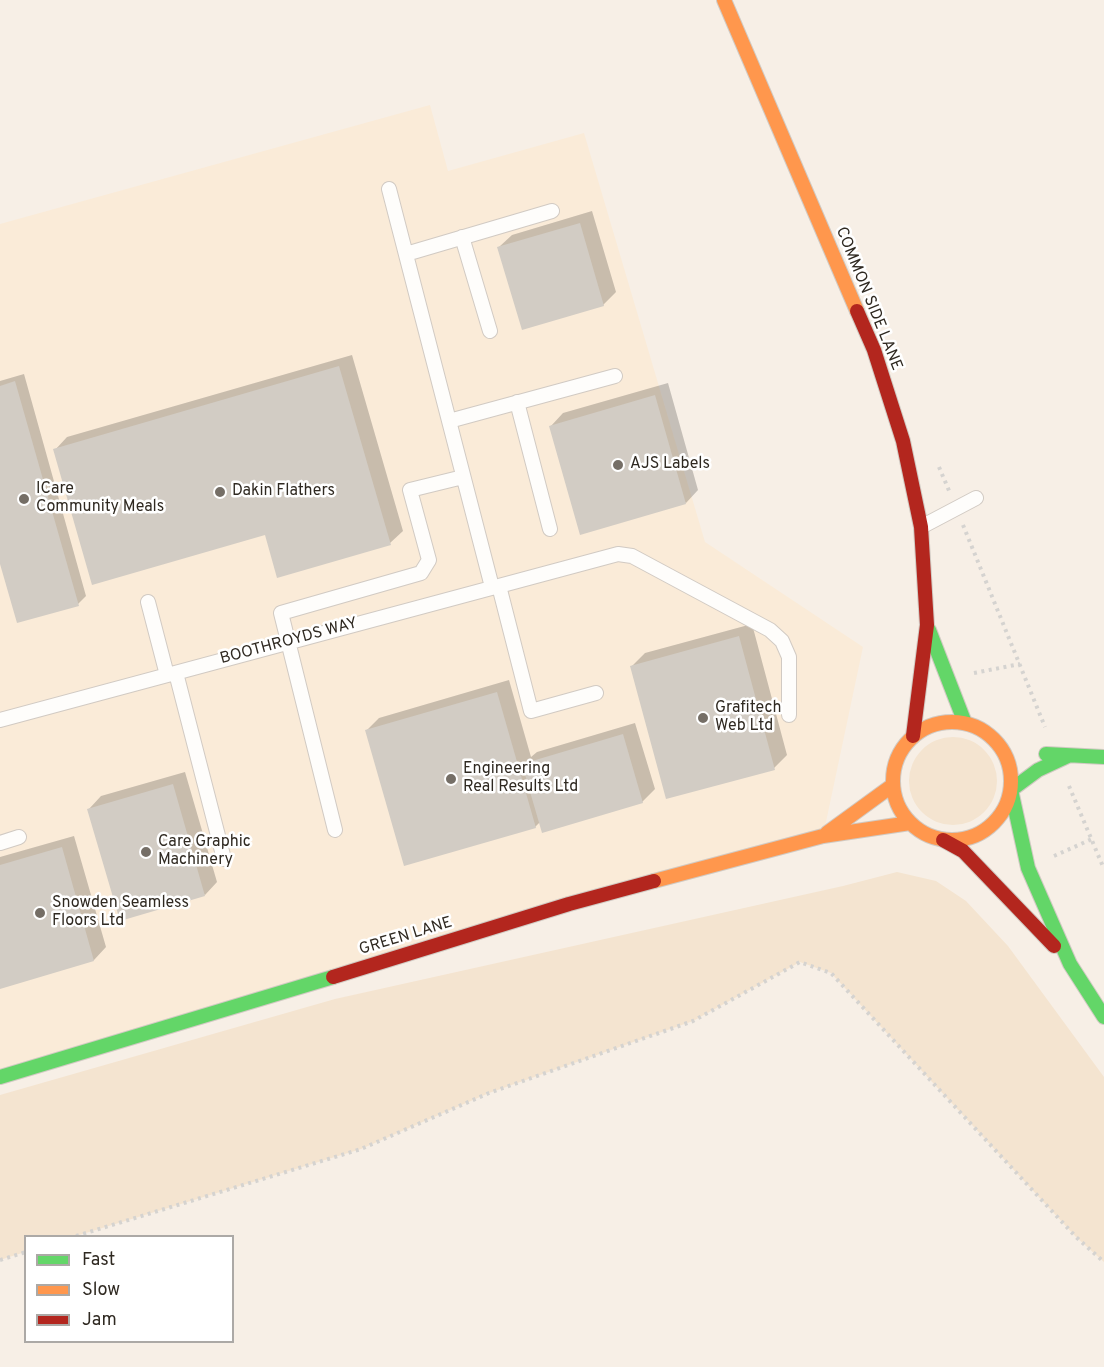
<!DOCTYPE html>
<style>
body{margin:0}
#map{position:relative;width:1104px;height:1367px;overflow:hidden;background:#f7efe6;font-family:Overpass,sans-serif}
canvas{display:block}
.legend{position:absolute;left:24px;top:1235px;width:210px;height:108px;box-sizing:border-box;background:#fff;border:2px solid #aca9a6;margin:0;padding:8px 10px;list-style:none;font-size:18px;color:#2f2921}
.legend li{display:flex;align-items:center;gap:12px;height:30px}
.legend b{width:30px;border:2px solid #aca9a6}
</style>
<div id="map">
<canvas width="1104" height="1367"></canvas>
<ul class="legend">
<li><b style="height:8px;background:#63d668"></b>Fast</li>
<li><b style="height:8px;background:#ff974d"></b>Slow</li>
<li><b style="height:8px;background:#b3261e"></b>Jam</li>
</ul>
</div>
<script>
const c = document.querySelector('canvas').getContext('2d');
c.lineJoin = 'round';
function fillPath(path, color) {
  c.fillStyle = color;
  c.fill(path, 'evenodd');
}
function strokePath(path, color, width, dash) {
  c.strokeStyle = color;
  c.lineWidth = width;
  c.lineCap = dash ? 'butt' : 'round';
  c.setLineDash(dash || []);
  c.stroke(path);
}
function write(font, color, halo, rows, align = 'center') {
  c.font = font + ' Overpass,sans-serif';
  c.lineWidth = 5;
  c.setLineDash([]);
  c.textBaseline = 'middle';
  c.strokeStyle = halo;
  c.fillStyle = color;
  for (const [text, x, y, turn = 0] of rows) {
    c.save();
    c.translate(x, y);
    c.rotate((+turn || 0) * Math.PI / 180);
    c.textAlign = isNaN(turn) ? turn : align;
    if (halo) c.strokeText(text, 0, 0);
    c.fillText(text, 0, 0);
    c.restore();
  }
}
const built = new Path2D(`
 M430,105L448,171L584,133L705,542L863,647L823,836L0,1079V224Z`);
const green = new Path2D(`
 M909 781a44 44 0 1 1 88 0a44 44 0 1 1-88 0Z
 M897,872L936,881L966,901L1008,946L1104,1077V1262L1076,1237L831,973L800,962L693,1021L489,1093L361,1149L76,1236H26L25,1252L0,1260V1095L335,999L843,886Z`);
const shadow = new Path2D(`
 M592,211L616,292L603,305L499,247L512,235Z
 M352,355L403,531L390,543L55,450L67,437Z
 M24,374L86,596L78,604L0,558V381Z
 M668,383L698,490L686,503L551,426L563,413Z
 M752,624L787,755L774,768L632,666L645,653Z
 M509,680L531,757L537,752L635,723L655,789L642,802L540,822L535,827L367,730L379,718Z
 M185,772L217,882L205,895L89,809L101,796Z
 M74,836L106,947L94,960L0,987V857Z`);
const building = new Path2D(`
 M580,223L604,306L522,330L497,247Z
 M339,366L391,545L277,578L265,535L92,585L53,449Z
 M15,381L79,606L17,623L0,564V386Z
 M655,395L686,504L580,535L549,426Z
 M739,636L775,770L666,799L630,666Z
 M497,692L536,828L404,866L365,730Z
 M623,734L643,803L542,833L522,764Z
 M173,784L205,896L120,921L87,809Z
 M62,847L94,961L0,989V865Z`);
const path = new Path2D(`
 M939,467L950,493
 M963,525L1045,727
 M974,673L1020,664
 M1069,786L1104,869
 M1054,856L1092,839
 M76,1236L361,1149L489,1093L693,1021L800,962L831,973L1076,1237L1104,1262
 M0,1260L26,1252`);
const lane = new Path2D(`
 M389,189L492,587
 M462,237L490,331
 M406,254L552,211
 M517,402L550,529
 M449,421L615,376
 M921,527L976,498
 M499,586L531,711L596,693
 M148,602L167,675
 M176,673L224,859
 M0,720L618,554L632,556L770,630L782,641L789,657V715
 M335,830L281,613L421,573L429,560L410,490L463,477
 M0,843L19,837`);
const fast = new Path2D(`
 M929,630L965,723
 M1046,754L1104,757
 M1068,756L1038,770L1011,790L1028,868L1070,964L1104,1017
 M0,1077L333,977`);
const slow = new Path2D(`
 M724,0L857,311
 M893 781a59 59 0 1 1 118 0a59 59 0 1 1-118 0Z
 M827,833L893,785
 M654,881L823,836L910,823`);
const jam = new Path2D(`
 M857,311L874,350L903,441L921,527L927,625L913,736
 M943,840L963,851L1054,946
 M333,977L569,904L654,881`);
const markers = [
 [618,465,6,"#756e66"],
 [220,492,6,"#756e66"],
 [24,499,6,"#756e66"],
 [703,718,6,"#756e66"],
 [451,779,6,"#756e66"],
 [146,852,6,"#756e66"],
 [40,913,6,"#756e66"]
];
const streetNames = [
 ["COMMON SIDE LANE",868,299,68],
 ["BOOTHROYDS WAY",289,642,-15],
 ["GREEN LANE",406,937,-17]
];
const poiNames = [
 ["AJS Labels",630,465],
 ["ICare",36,490],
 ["Community Meals",36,508],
 ["Dakin Flathers",232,492],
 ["Grafitech",715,709],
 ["Web Ltd",715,727],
 ["Engineering",463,770],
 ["Real Results Ltd",463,788],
 ["Care Graphic",158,843],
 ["Machinery",158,861],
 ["Snowden Seamless",52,904],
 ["Floors Ltd",52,922]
];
fillPath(built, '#faebd8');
fillPath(green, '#f4e4d0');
fillPath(shadow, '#0003');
fillPath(building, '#d2ccc4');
strokePath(lane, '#d1cac3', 16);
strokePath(fast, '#d1cac3', 16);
strokePath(slow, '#d1cac3', 16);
strokePath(jam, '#d1cac3', 16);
strokePath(path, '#d5d3d0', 4, [3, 4.5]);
strokePath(lane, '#fefdfb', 14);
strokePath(fast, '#63d668', 14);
strokePath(slow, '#ff974d', 14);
strokePath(jam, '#b3261e', 14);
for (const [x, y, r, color] of markers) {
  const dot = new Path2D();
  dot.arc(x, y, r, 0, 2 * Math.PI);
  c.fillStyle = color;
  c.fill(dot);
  strokePath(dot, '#fff', 2);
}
write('16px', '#2f2921', '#fff', streetNames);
write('16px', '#2f2921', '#fff', poiNames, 'left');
</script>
